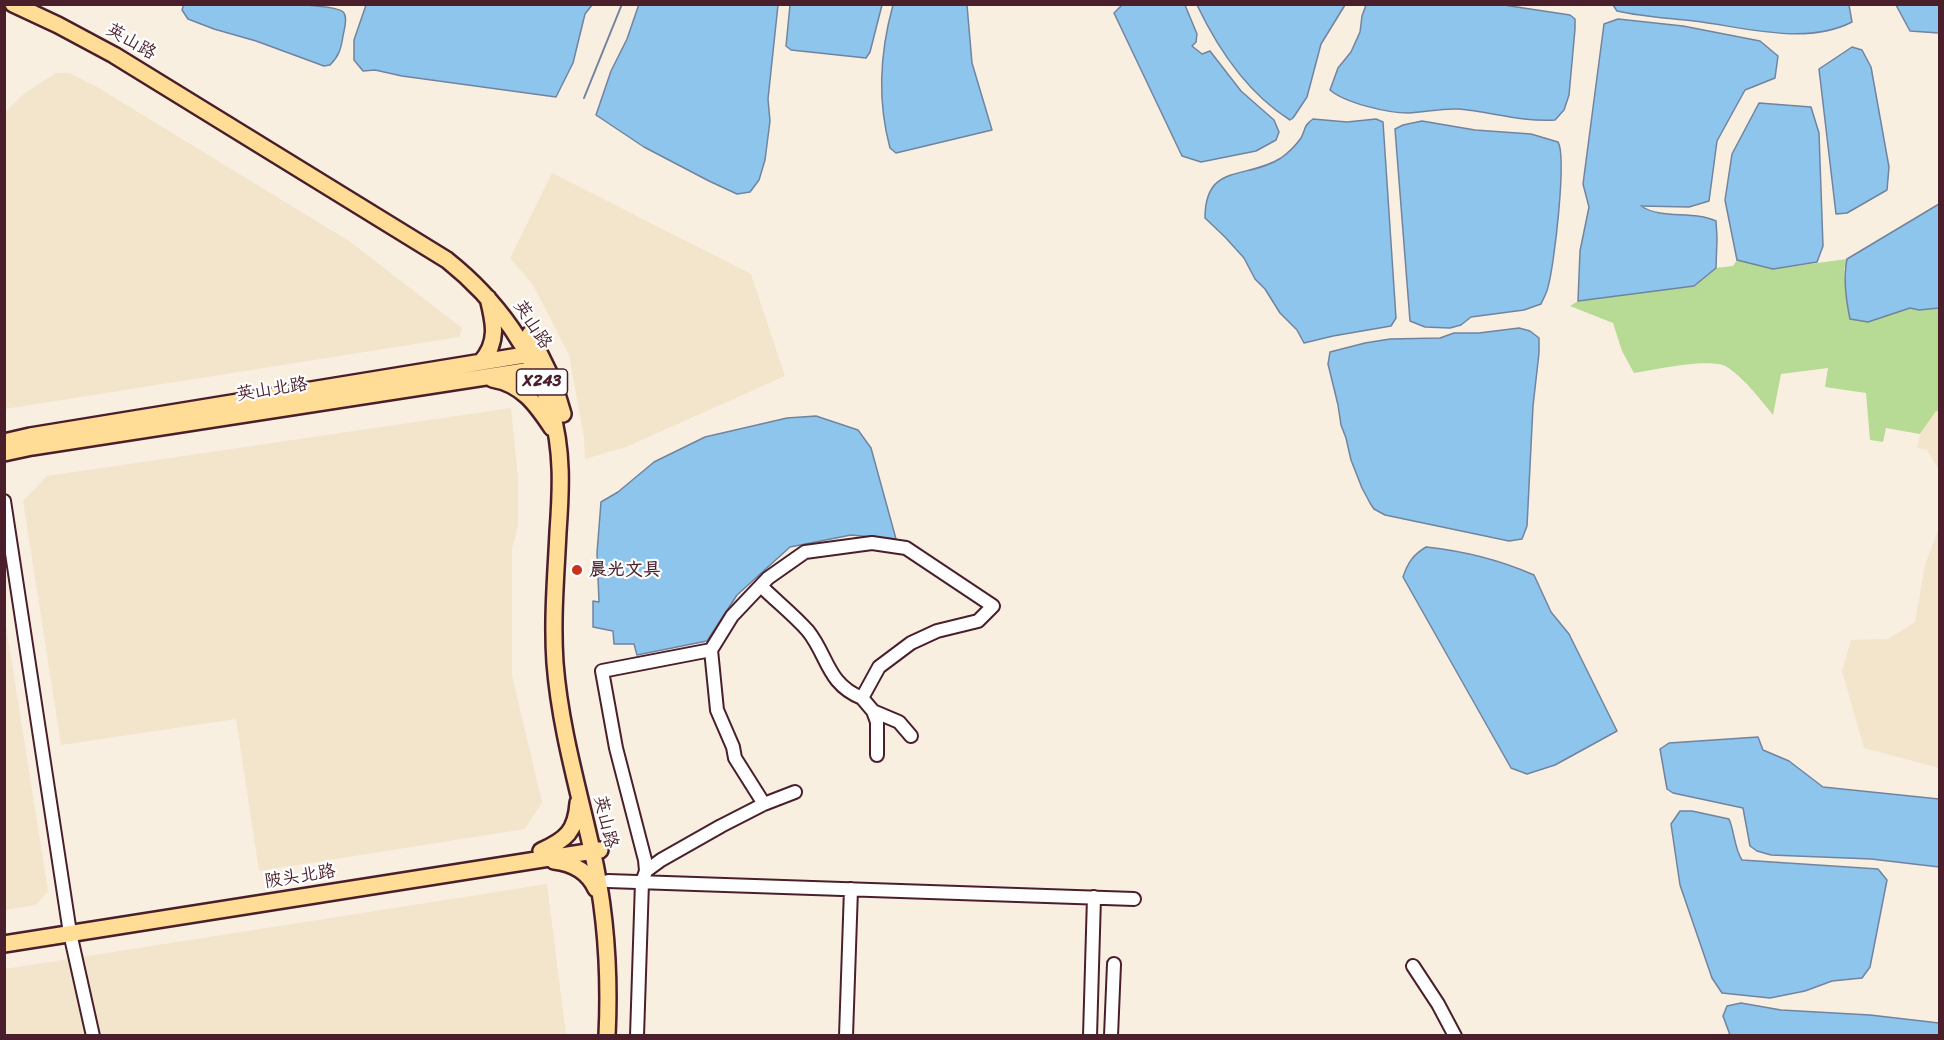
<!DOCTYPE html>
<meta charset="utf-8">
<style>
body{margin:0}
#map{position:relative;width:1944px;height:1040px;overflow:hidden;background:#f8efe1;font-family:Sriracha,sans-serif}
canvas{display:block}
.frame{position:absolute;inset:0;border:6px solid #4a1f2b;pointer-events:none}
</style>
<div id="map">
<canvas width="1944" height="1040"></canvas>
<div class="frame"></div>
</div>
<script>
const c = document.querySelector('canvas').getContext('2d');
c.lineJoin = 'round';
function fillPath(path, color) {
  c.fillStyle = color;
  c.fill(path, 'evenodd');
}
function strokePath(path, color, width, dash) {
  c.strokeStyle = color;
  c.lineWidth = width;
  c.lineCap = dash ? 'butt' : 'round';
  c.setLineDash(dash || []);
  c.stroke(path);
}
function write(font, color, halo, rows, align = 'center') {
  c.font = font + ' Sriracha,"LXGW WenKai TC",sans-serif';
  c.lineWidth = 4.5;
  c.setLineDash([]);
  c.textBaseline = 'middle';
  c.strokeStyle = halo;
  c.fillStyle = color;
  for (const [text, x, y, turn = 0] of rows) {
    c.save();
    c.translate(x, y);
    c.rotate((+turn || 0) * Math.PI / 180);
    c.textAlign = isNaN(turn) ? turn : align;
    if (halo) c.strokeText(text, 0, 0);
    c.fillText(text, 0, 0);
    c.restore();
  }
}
const built = new Path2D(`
 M56,73H69L97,87L349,241L462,328L459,337L5,409V112L25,93Z
 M552,173L751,274L785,376L626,447L585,459L584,437L569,355L533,285L510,258Z
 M511,408L518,478V525L512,550V675L542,802L525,829L259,871L236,719L61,745L23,501L47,476Z
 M1936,411L1939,412V470L1927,450L1917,448L1920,434Z
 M1939,514L1940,768H1939L1864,748L1842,671L1851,640L1888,639L1915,622L1925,565L1938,530Z
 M4,613L48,891L36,905L5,910Z
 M547,884L566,1035L5,1036V969Z`);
const green = new Path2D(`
 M1847,259L1844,269L1847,305L1868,322L1910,308L1919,310L1939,308V412L1936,411L1920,434L1886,428L1883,442L1870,440L1866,393L1825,387L1828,368L1781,374L1773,415C1760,399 1745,379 1727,367C1711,357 1654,370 1634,373L1622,351L1613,323L1570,306L1578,301L1693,286L1716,268L1733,266L1737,260L1773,269Z`);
const water = new Path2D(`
 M184,4C205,4 337,0 344,13C348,19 344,30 343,36C341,49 339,56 330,65L324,66L256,41L214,29L188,19L182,10Z
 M639,4L778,5L768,99L770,121L765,160L759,180L750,192L737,194L709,181L644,147L596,115L611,71L627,39Z
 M1123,4L1185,5L1197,34L1196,42L1192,46L1202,54L1210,51L1241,91L1274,120L1279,132L1276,140L1256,151L1201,162L1182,156L1114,13Z
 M1497,4L1570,15L1575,19V29L1569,95L1564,110L1555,120C1522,122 1491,112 1459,109C1442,108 1426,112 1408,113C1388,113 1345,103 1330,90L1338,68L1351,52L1360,32L1362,16L1366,5Z
 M366,5V4L592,5L585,14L573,63L556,97L402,76L375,70L363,71L354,60V40Z
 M790,5H882L870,52L866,58L791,50L786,46Z
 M893,5H967L972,63L992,130L896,153L890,148C877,100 880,52 893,5Z
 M1197,5H1345L1321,44L1307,97L1293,118L1290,120C1247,93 1218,49 1197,5Z
 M1613,5H1849L1852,22C1805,46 1744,27 1694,21C1668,18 1643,17 1617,11Z
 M1896,5H1939V33L1910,31Z
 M1618,19L1683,26L1760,41L1778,56L1775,78L1745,90L1717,141L1709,201L1689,207L1641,206C1662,220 1693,210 1716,221L1717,238L1716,268L1694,286L1578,301L1580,251L1589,207L1583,184L1604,24Z
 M1852,47L1862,50L1871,67L1889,167L1887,190L1847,213L1836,214L1819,69Z
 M1759,103L1811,107L1819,133L1823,246L1817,262L1773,269L1737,260L1725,200L1732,154Z
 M1313,119L1347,122L1376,119L1383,122L1396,318L1391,326L1333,336L1304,343L1297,330L1280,313L1265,289L1255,279L1244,258L1225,237L1205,218C1205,162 1247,180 1281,158C1288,153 1296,145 1301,138C1306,129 1303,126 1313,119Z
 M1422,121L1475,130L1531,134L1558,142C1567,157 1554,267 1548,287C1547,293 1543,299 1541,304L1524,310L1471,317L1461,325L1450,328L1425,327L1410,321L1395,129L1403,125Z
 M1939,204V308L1919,310L1910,308L1868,322L1850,319C1846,300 1843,278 1847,259Z
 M1519,328L1530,331L1539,338V353L1533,406L1527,526L1522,539L1509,541L1385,515L1374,509L1370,503L1362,488L1351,460L1346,438L1341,425L1338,405L1328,364L1330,352L1365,343L1390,339L1440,338L1454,333H1479Z
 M816,416L858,430L871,448L896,539L851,535L790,547L737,595L707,641L637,655L634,644H614L613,631L593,627V601L599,602L597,553L601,502L618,492L654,462L705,437L787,418Z
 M1426,547C1464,551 1500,560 1534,575L1551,612L1569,634L1617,731L1555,765L1527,774L1511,768L1403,577C1408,562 1413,555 1426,547Z
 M1758,737L1763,750L1789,761L1823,787L1939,799V867L1871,859L1771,855L1757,851L1750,846L1743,808L1673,793L1667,789L1660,749L1669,743Z
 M1680,811H1692L1729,819C1735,833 1734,848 1742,860L1878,869L1887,880L1870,967L1862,978L1832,981L1805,991L1770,998L1722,993L1712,978L1680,885L1671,824Z
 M1741,1003L1781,1010L1870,1015L1939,1023V1035H1730L1723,1016L1727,1006Z`);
const stream = new Path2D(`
 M584,98L622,4`);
const minor = new Path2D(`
 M4,501L70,933L93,1036
 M761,586C776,601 794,615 808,631C828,656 827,684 862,698
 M873,711L877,722V755
 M764,804L735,758L733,747L717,710L711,650L732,616L768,578L805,552L872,543L906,548L993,606L978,621L937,631L911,643L879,667L862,698L873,711L899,722L911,736
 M646,871L645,860L616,748L602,671L711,650
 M608,881L1134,899
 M1413,966L1438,1004L1455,1036
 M637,1036L642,882L646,871L661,860L721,826L764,804L795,792
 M846,1036L851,889
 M1090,1036L1094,897
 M1111,1036L1114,964`);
const major = new Path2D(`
 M13,4L58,25L114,55L447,260C497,300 532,348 551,410C563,450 561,490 558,532C556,575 552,619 555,663C560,727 578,788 592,850C606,911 610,974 607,1036
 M530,334L553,381L563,414
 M481,362C499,342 494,322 488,298
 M492,379C522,384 536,404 552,428
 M4,442L30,436L537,353
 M4,453L32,447L544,368
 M541,851C566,840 576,831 578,803
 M554,861C572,863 588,871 596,889
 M4,944L600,850`);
const markers = [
 [577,570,6,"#c8321e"]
];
const shields = [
 [542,382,51]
];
const shieldNames = [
 ["X243",542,382]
];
const streetNames = [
 ["英山路",131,42,30],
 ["英山路",532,325,57],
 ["英山北路",272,390,-9],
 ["英山路",605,822,77],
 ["陂头北路",300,877,-9]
];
const poiNames = [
 ["晨光文具",589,570]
];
fillPath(built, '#f3e4cc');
fillPath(green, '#b7da94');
fillPath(water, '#8dc5ec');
strokePath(water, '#72839f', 1.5);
strokePath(stream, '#72839f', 2);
strokePath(minor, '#4a1f2b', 16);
strokePath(major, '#4a1f2b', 20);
strokePath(minor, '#fff', 12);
strokePath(major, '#ffdd96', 15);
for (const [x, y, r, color] of markers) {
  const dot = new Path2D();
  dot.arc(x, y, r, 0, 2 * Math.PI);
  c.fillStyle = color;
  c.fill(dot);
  strokePath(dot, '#fff', 2);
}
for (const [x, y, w] of shields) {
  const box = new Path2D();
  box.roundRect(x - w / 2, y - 13, w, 26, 4.5);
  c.fillStyle = '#fff';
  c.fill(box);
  strokePath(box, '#4a1f2b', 1.5);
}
write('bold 16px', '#4a1f2b', null, shieldNames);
write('18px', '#4a1f2b', '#fff', streetNames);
write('bold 18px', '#4a1f2b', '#fff', poiNames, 'left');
</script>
